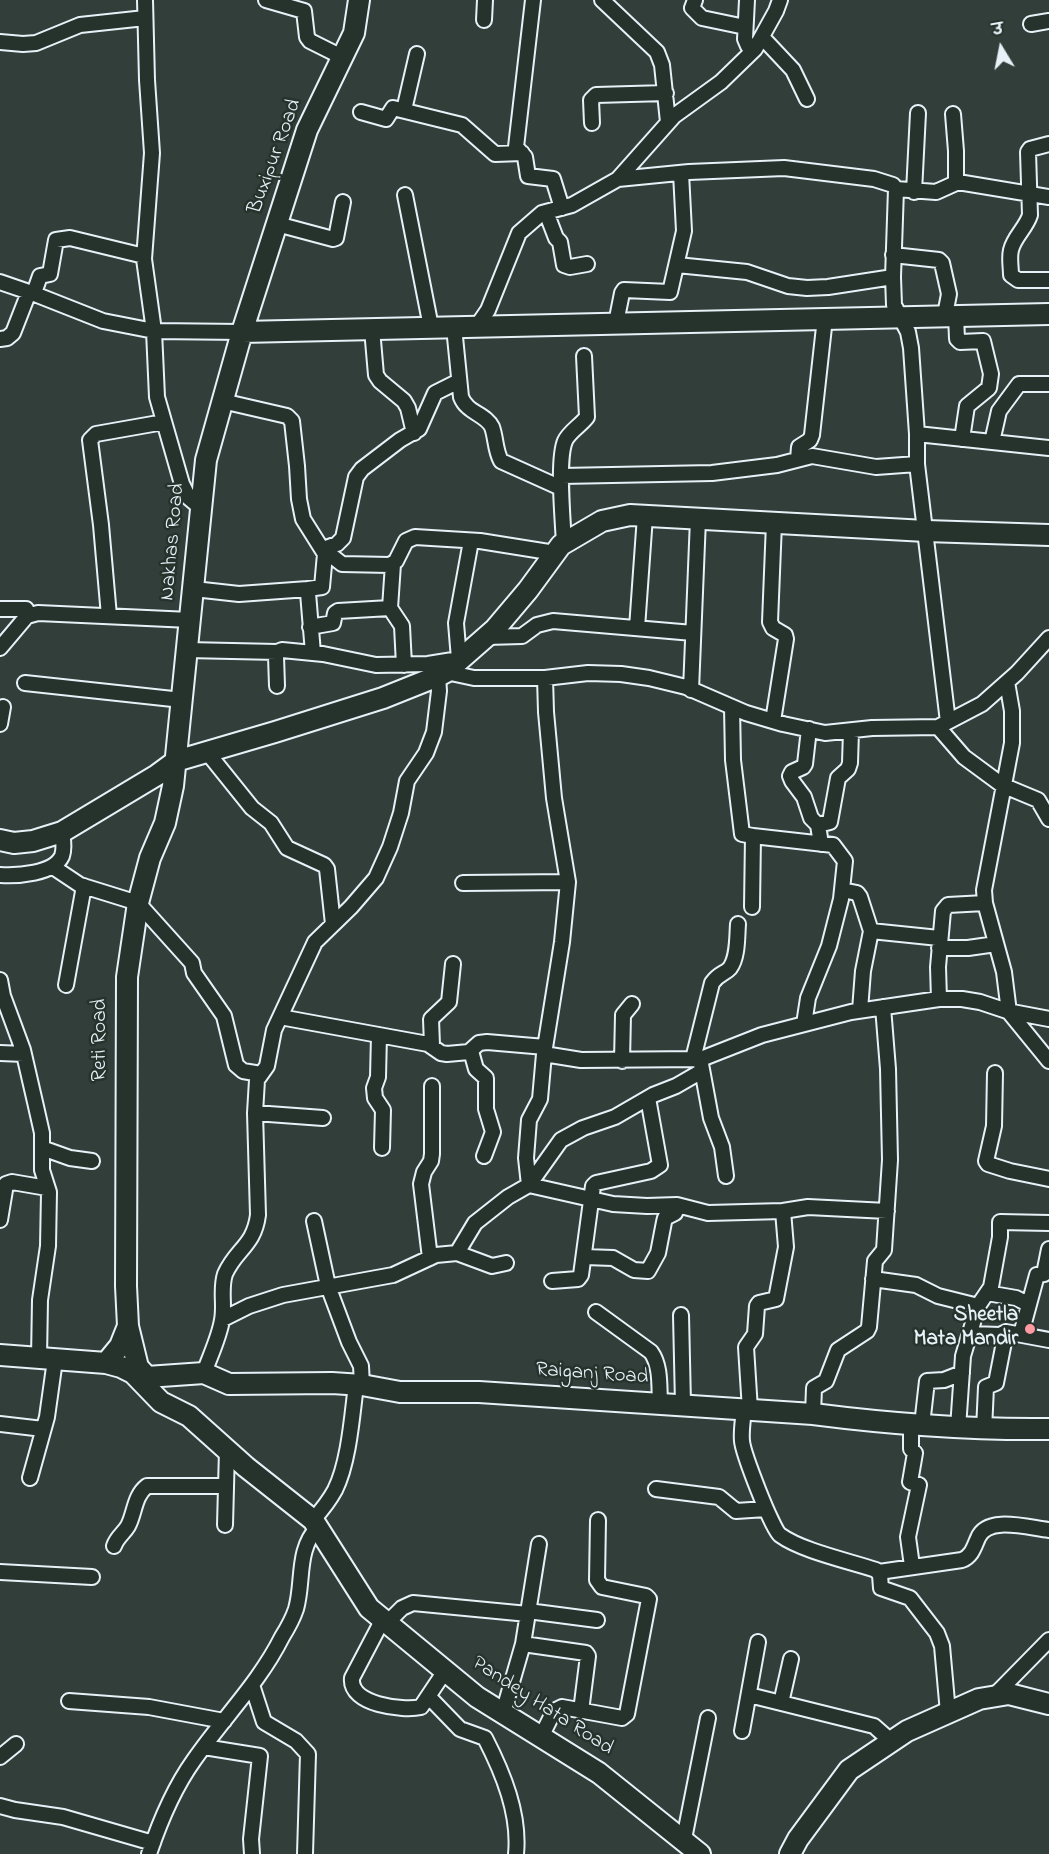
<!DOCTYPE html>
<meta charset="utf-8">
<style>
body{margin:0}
#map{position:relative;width:1049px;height:1854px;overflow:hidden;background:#323e39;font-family:"Indie Flower","Playpen Sans Deva",sans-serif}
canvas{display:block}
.north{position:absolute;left:971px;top:18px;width:60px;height:60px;-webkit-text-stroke:4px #26332d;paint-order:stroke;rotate:350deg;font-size:16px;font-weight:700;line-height:24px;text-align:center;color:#e8f1f8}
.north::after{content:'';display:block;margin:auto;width:21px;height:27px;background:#e8f1f8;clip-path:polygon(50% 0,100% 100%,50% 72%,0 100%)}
</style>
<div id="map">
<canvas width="1049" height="1854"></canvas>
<div class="north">उ</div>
</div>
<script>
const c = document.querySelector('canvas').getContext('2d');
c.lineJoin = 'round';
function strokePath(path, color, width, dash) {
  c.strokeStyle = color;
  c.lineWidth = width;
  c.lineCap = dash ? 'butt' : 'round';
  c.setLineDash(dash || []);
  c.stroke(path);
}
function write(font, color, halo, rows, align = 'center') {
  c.font = font + ' "Indie Flower",sans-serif';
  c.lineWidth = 5;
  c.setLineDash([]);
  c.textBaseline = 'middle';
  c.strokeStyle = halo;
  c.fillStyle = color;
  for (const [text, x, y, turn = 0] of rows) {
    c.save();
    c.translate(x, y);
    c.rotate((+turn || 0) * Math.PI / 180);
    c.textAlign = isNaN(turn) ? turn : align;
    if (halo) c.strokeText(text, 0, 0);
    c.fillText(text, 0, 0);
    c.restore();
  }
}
const street = new Path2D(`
 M145,0L147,80L152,153L144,259L154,331L157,397L182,484L189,498L201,508
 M266,0L304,11L307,37L310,41L342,57
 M533,0L516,147L525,157L528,176L553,179L562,208
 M602,0L657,52L662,65L668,122
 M695,0L692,8L702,18L745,27
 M747,0L745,39L748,46L755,49
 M484,20L485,0
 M1031,24L1049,21
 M762,37L793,70L807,99
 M0,42L23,44L36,43L80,25L145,18
 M404,110L417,54
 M361,112L386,119L393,108L462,125L495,154L522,153
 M953,114L956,151V183
 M592,123L591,100L596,95L666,93
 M1049,144L1030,149L1028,152L1030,215C1026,228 1014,237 1011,250C1009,258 1011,267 1011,275L1018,280H1049
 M618,179L674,116L721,82L755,49L776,11L780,0
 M896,189L936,192L956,183H964L1049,197
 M914,192L918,113
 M405,195L431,327
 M546,212L556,238L560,242L564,265L570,267L587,264
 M277,224L333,239L336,238L343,202
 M893,255L939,260L942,263L949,294L945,315
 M677,265L747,272L788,286L807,288L828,287L893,277
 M0,282L32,293L103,321L154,331L242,332
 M34,293L40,276L50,274L56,240L70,238L144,256
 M956,315L957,339L960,342L983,341L991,374L989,388L967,406L962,439
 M616,323L622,293L624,290L670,292L684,231L681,173
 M477,326L488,310L519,233L542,213L572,205L618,179L689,172L784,168L874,179L893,185L896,189L893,277L894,305L908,332L911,348L917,434V464L948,722
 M454,327L461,397C467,413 486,414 492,427C496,438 495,450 501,461L561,488
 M372,329L376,375L380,381L404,401L408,408L414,433
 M0,339L7,338L13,333L29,292
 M459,381L435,393L419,429L400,440L362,469L356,477L343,538L337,544L323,549L342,564L390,565L396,561L406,541L415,537L480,541L555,553
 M222,401L287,416L292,421L297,466L299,499L303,519L325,554L322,587L308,589V593L313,653
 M917,434L1049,448
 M992,442L999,411L1019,384H1049
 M798,459L799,447L810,440L812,435L825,318
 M562,476L712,473L777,465L812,456L876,467L917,464
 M564,544C563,521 557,460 565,441C569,432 580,426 587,417L584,356
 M393,564L390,608L402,626L404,665
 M194,589L239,594L308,589
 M0,609H26L29,615
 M109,616L101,525L90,440L96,434L164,422
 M310,627L333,623L335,613L338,611L390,608
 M637,628L645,516
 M486,637L522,636L537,625L553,621L693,633
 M0,648L27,616L38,613L190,620
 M187,650L277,652
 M446,672L474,678H545L588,673L621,674L649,678L686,687L746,713L783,724L825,733L872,728L938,727L982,704L1017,673L1049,638
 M545,678L546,712L554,798L568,882L562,942L544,1054L581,1060L701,1059L762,1035L851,1012L939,999H962L980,1002L1007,1011L1049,1019
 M1007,682L1012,711V743L984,890L985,903L1004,972L1009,1012L1049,1061
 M25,683L182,700
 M277,686L276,656L277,652L282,650L323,654L376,665L428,664L459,659L456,623L471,541
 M691,690L698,519
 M732,707L733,760L742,834L753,836L752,907
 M773,721L786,639L785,635L773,628L770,622L774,523
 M0,724L3,707
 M938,727L964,757L1002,785L1038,800L1049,819
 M809,729L805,764L803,767L792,772L790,776L792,781L804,797L811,818L818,825L821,844
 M207,752L252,808L271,823L287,848L324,865L327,869L333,924
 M818,825L830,822L838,778L848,769L850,763L851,731
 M753,836L833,845L845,861L841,899L829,946L808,998L804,1024
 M53,867L80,885L138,903L192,963L194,973L224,1016L236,1065L243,1071L261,1074
 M0,875C17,876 54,874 62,856C65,848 63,840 62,832
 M463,883L568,882
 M842,890L857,893L860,897L871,931
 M939,948H968L996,944
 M0,980L3,996L23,1050L35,1102L42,1133V1170L49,1192L48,1246L40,1300L39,1358
 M66,985L84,886
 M939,999L938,967L943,911L948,905L985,903
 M860,1010L863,971L871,931L939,938
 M280,1017L428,1044L441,1053L447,1054L469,1052L479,1043L487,1042L545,1047
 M379,1035L378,1077L374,1088L375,1098L383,1110L382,1148
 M432,1045L431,1019L449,1002L453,964
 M471,1051L476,1069L486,1078V1109L493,1132L484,1156
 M0,1053L24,1054
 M544,1054L540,1099L529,1120L526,1158L529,1185L613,1204L647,1206L677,1205L708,1213L783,1211
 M693,1059L712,983C719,973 725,974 730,968C738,957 737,937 738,924
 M622,1061L623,1015L632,1004
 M701,1064L711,1118L722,1147L726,1176
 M995,1073L994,1126L986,1161L988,1164L1010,1171L1049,1179
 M255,1113L323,1118
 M42,1148L70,1158L92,1161
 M0,1220L6,1184L12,1182L47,1188
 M314,1221L328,1286L349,1342L361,1366L362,1385
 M457,1253L492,1266L506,1263
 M585,1257L613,1258L634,1270L648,1271L658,1253L664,1222L665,1218L675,1213L677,1205
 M430,1258L421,1184L424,1172L431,1161L432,1154V1086
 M873,1279L916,1285L938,1296L978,1306L991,1287L1000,1237V1222L1049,1223
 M552,1281L578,1279L581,1275L593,1186L596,1183L651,1171L660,1165L648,1098
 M987,1293L1016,1298L1028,1304
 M596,1312L651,1352C661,1366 659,1386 660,1403
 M681,1315L683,1404
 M223,1319L249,1306L283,1295L393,1275L436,1255L457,1253L475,1223L508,1197L529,1185L561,1140L583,1128L615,1117L653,1095L676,1086L702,1071
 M971,1334L1000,1335L1006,1332L1049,1340
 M1021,1334L1037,1275L1044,1274L1049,1249
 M204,1373C210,1356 219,1338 222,1320C225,1305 220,1289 225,1274C236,1249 254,1246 258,1215L255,1113L257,1080L267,1066L274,1030L315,942L351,907L376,878L390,847L401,813L407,781L426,753L434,732L439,691L438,676
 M744,1409C743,1420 741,1431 742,1441C743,1453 772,1529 780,1535C802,1551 849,1561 876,1570L880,1575L881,1588L910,1598L937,1633L942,1646L948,1713
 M750,1410L746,1347L755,1334L757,1306L759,1303L776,1299L786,1247L783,1211L808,1207L887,1211
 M813,1414L814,1388L826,1381L838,1350L867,1331L869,1327L875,1261L884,1250L890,1160L888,1069L883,1007
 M0,1424L43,1429
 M911,1424V1449L915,1453L910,1482L919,1485L908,1537L912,1566
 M922,1425L927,1381L944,1380L962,1373
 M958,1428L963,1356L978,1306
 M984,1430L986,1387L996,1383L1006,1332
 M30,1478L47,1417L55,1360
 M656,1489L719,1497L736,1511L766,1509
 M313,1520C321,1511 329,1501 335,1490C349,1462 352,1416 356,1385
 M225,1525L227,1450
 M114,1546C117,1537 124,1533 128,1526C135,1513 134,1496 147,1486H226
 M0,1572L92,1577
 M879,1572L962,1560C972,1556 974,1547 978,1538C987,1515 1029,1528 1049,1530
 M528,1611L597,1620
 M383,1619L352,1678C349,1705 403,1711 421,1707L445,1671
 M387,1623L402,1608L413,1603L528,1614
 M523,1644L586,1653L588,1656L581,1711
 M252,1685L264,1722L296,1741L308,1754L305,1854
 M749,1695L874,1726L891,1741
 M994,1696L1049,1640
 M429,1697L460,1729L485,1738C503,1773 520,1814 516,1854
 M69,1701L149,1707L224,1721
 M781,1703L791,1659
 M503,1713L523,1644L539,1544
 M742,1731L758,1642
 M541,1737L554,1711L562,1707L622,1718L627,1714L649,1599L646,1596L602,1587L597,1580L598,1520
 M204,1747L260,1756L251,1839L252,1854
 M0,1757L16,1744
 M0,1806L15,1810L63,1817L153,1843
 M684,1839L708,1718
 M149,1854C160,1821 174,1788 194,1760C223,1718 259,1683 282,1637C287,1629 293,1618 296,1609C304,1581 296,1550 318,1527`);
const secondary = new Path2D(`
 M242,332L1049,314
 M0,840L14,843L33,841L62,832L157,775L176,761L275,732L383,698L438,676L446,672L495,629L528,590L561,545L602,521L630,515L926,531L1049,535
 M128,1326L126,1286L127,977L138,903L150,858L165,823L173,786L206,460L242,332L307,130L354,33L359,0
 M0,1355L106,1363L121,1367L133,1373L138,1367L128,1326L120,1346L106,1363
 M138,1367L147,1377L204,1373L229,1384L332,1383L362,1385L400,1392H479L813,1414C891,1424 970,1430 1049,1429
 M133,1373L161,1402L189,1416L246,1467L313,1520L369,1608L477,1697L599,1773L700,1854
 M790,1854L798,1839L849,1770L907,1731L979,1699L1009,1694L1049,1704`);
const markers = [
 [1030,1329,6,"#ff9aa2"]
];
const streetNames = [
 ["Buxipur Road",276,157,-70],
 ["Nakhas Road",174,542,-85],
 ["Reti Road",102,1040,-90],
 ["Raiganj Road",592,1375,4],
 ["Pandey Hata Road",542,1707,33]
];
const poiNames = [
 ["Sheetla",1018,1317],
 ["Mata Mandir",1018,1341]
];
strokePath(street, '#e8f1f8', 18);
strokePath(secondary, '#e8f1f8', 24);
strokePath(street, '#26332d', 14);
strokePath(secondary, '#26332d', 20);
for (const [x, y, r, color] of markers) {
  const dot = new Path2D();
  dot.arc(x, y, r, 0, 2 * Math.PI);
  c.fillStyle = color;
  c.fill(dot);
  strokePath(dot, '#26332d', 2);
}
write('21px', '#e8f1f8', '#26332d', streetNames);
write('bold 21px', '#e8f1f8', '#26332d', poiNames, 'right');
</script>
